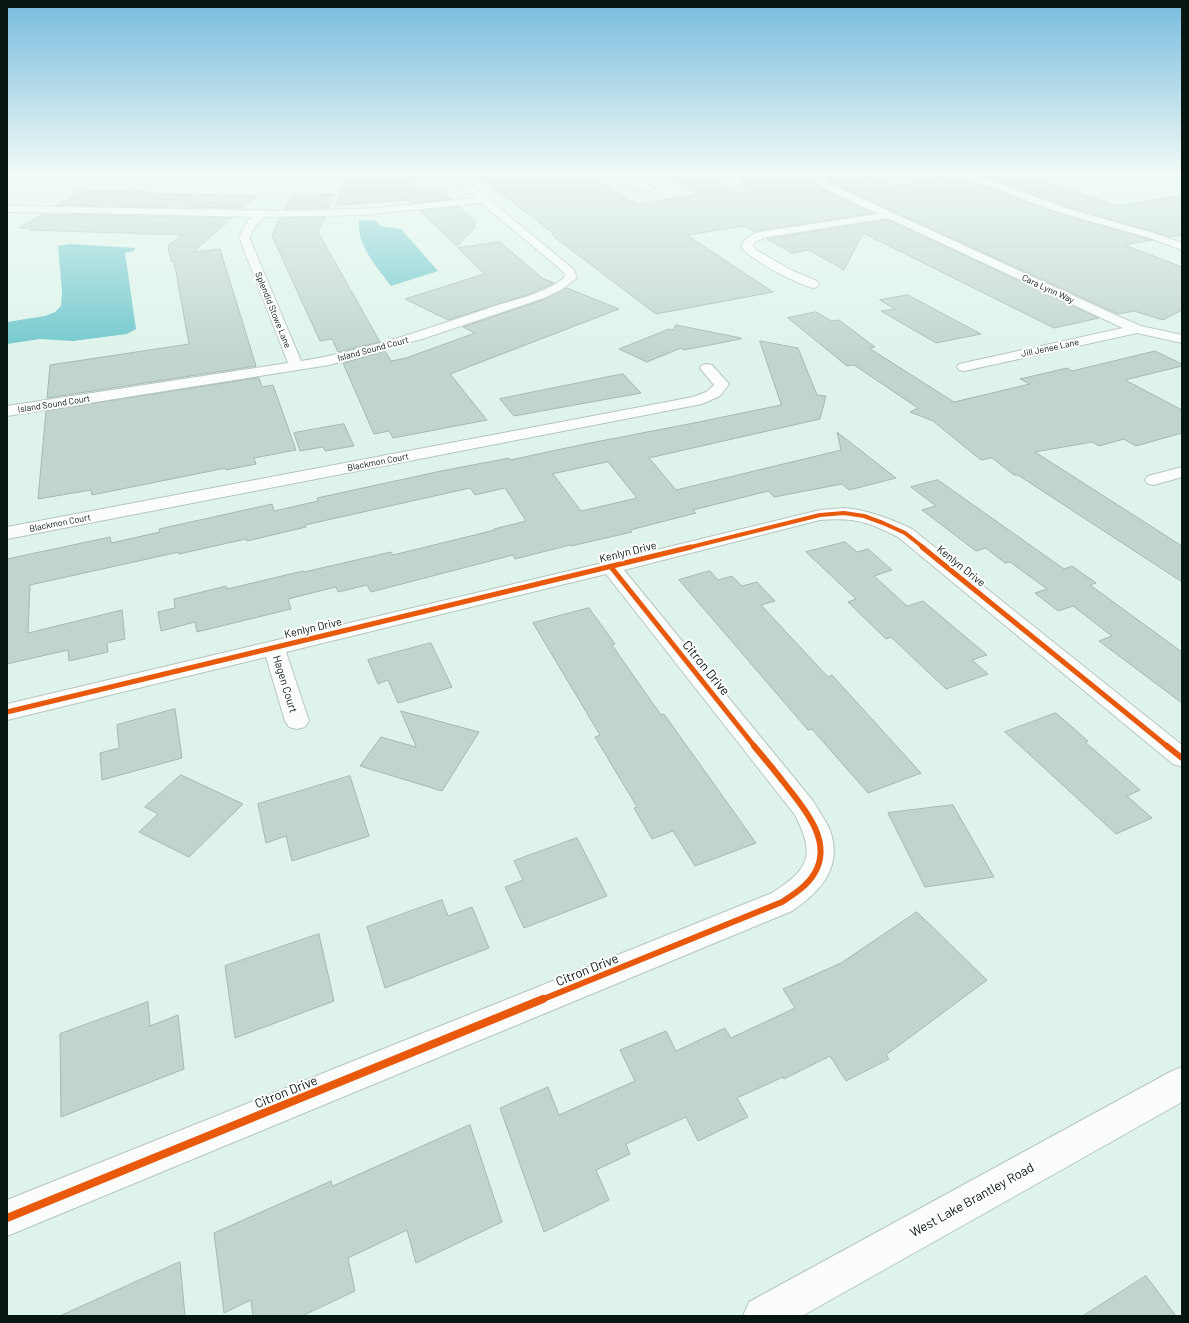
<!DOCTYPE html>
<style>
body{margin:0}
#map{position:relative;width:1189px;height:1323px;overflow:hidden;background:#def4ea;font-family:Barlow,sans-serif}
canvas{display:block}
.frame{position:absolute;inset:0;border:8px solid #071610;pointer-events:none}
</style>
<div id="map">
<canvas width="1189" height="1323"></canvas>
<div class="frame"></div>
</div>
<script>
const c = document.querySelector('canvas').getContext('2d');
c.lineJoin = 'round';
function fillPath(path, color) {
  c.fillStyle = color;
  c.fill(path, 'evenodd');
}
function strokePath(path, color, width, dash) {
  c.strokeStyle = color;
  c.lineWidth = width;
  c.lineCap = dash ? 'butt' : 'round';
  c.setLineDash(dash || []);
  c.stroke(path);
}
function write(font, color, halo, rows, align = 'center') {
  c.font = font + ' Barlow,sans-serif';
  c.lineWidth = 4;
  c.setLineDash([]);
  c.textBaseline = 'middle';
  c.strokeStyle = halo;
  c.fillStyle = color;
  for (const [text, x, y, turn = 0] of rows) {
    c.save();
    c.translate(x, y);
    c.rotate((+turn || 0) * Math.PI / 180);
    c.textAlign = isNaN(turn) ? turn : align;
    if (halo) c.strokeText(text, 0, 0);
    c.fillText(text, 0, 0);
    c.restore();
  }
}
const water = new Path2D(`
 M359,220L376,221L380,226L401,229L438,271L391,286C377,267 356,245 359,220Z
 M70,244L136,248L133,251L125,253L136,329L127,334L73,341L40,339L7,344V322L45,316L55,312L61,306L62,292L58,246Z`);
const building = new Path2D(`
 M347,173H413L414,190L438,188L451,199L412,203L409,200L336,205Z
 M474,173H588L637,204L698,194L660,173H701L746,196L740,173H778L782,182L812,179L823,189L873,213L755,232L745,226L687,235L773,292L656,314L557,239L552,234H554Z
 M973,173H1024L1116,206L1182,195V235L1170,237L1069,208Z
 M866,175L870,177L877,176L894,186L950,177L977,183L1060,214L1152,240L1125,245L1182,267V310L1163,320L1134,311L1118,314L831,183L825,178Z
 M83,190L145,191L143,193L257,196L242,208L57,205Z
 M335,194L328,208L284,209L291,195Z
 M459,207L475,220V228L457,246L420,211Z
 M43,214L232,218L193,252L220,249L256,366L47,398L50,365L189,344L174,261H171L168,246L182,235L29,230L31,228H19Z
 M325,217L318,232L380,342L338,352L332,339L320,341L272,236L279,218Z
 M888,220L1099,318L1054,328L863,233L844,270L809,250L792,253L767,239Z
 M500,242L542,278L554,283L530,294L448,320L405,299L484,274L458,248Z
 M567,288L619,309L450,374L487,420L393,438L389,431L374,434L343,363L385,351L391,361L406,358L475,333L463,327L545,299Z
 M908,295L981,334L936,343L881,311L895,309L880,300Z
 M816,312L831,321L839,320L875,347L869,348L954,402L1030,384L1020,379L1067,368L1072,371L1155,351L1182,364V366L1125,380L1182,410V433L1136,446L1124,439L1099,446L1092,442L1035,452L1182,546V582L1018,475H1014L992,458L981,460L933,421L910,412L918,408L854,365L847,366L788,318Z
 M676,325L741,338V339L684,350L681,348L647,362L619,349L669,329L673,330Z
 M760,341L798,348L817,395L826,396L820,419L649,458L676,490L841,450L837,432L896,478L849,490L842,484L774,497L768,491L693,510L696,513L630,530L632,532L571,546L570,545L515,559L513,555L371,592L367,585L338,592L336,587L288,599L291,609L197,632L195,622L161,631L158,612L175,608L174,599L226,586L227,589L303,571L304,572L391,552L393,555L495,530L494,529L526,521L505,488L475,495L470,488L305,525L306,527L247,541L246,539L179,554V552L30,585L28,633L122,610L125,639L107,643L108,652L69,661L68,650L7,664V559L110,537L111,543L160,532L159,529L272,504L274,511L318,501L317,498L441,471L509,458L510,460L585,444L699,422L781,405ZM608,462L637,498L581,511L553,474Z
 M623,374L641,393L514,416L500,399Z
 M259,378L262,387L273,385L296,450L254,458L256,464L226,470V468L92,495L91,490L38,499L46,411Z
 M344,424L354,446L325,451L323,447L300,451L294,433Z
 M938,480L1064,569L1072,566L1096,583L1090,585L1182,652V703L1099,641L1112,636L1073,606L1058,611L1035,593L1047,589L1010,562L1005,563L986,548L976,551L922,510L936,506L911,487Z
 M845,542L857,552L868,549L892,570L874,576L907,606L923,601L987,655L972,660L988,674L946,689L891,637L886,639L848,602L856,599L806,552Z
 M710,571L718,580L732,576L742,586L757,582L775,601L761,605L828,677L832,675L921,773L868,793L812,729L808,730L679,580Z
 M589,608L615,644L612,645L661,715L664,714L756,843L695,866L673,831L652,839L634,808L637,807L595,737L600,735L533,623Z
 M431,643L452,687L398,703L388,680L378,684L368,660Z
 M175,709L182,758L102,780L100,753L119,748L117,725Z
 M401,711L479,732L442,791L360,766L381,737L416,747Z
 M1056,713L1088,741L1085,742L1140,790L1127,796L1152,818L1116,834L1005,732Z
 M181,775L243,804L189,857L139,832L158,814L145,807Z
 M350,776L369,836L292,861L286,836L266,843L258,804Z
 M953,805L994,877L925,887L888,813Z
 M577,838L607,896L524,928L505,887L523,880L514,861Z
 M442,900L448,916L472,907L489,948L385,988L367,927Z
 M917,912L987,980L886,1055L889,1059L846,1081L830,1056L784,1079L783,1077L737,1098L748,1117L698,1141L686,1117L626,1144L630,1154L596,1170L609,1200L544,1232L500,1108L548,1087L559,1115L635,1081L620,1050L666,1031L676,1051L725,1028L731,1038L795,1008L783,989L841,963Z
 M319,934L334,1001L235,1038L225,966Z
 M148,1002L150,1026L178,1015L184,1069L61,1117L60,1034Z
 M470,1125L502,1222L416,1263L407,1230L348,1258L355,1291L302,1316H253L251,1300L224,1313L214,1233L331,1181L332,1186Z
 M180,1262L185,1316H60Z
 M1146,1276L1176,1316H1083Z`);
const minor = new Path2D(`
 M447,173H457L566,263L574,270L577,278L561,290L544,298L422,339L329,365L7,416V406L288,363L239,237L248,221L253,217L91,213L7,212V206L302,211L379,208L475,198ZM481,203L558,267L564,273L565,277C545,294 516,299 492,307C429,328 366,351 301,361L249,237L256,225L265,217L361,215Z
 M614,173H625L654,188L649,191C637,188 622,183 614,173Z
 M807,173H817L830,184L1120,317L1141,326L1182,335V343L1137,333L964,371L959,370L957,367L959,364L1123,328L888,218L767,237L755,242L753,246L756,250L793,271L817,281L819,284L817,287L813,288C795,283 752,261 741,247C745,236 755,233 765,231L878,214L824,188Z
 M948,173H966L984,178L1069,209L1157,234L1182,243V250L1150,238L1061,213L977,182L949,175Z
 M707,364L712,365L729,384L720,396L702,404L7,539V527L693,397L706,392L714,385L700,368L702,365Z
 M1182,467V477L1154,485L1148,484L1145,480L1148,476Z
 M844,508C869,510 890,519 912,529L1182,745V767L1173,764L898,537C869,522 854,517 820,520L624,570L813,801C818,810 824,818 829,828C844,865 822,891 792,911L7,1236V1200L772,893C809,869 816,856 795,815L606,574L286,652L309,721L305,727L297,729L289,727L285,721L266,657L7,720V704L611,561L820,510Z
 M1182,1067V1102L802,1316H743L749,1302L1170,1072Z`);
const cyclewayFar3 = new Path2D(`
 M687,548L820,515L844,513L864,516L883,523L905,533L924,548`);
const cyclewayFar2 = new Path2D(`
 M922,547L1168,747
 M611,567L755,747
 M7,712L691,547`);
const cyclewayFar1 = new Path2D(`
 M1167,746L1182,758
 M541,1000L782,902C794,894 807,886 814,874C834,842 804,808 785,784C775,771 765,759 754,746`);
const cycleway = new Path2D(`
 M7,1218L543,999`);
const farStreetnames = [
 ["Cara Lynn Way",1048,289,25],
 ["Splendid Stowe Lane",273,310,68],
 ["Jill Jenee Lane",1050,348,-12],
 ["Island Sound Court",373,349,-15],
 ["Island Sound Court",54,404,-9],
 ["Blackmon Court",378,462,-11],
 ["Blackmon Court",60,523,-11]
];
const streetNames = [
 ["Kenlyn Drive",628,552,-14],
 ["Kenlyn Drive",961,566,39],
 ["Kenlyn Drive",313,628,-13],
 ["Hagen Court",285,684,73]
];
const nearStreetnames = [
 ["Citron Drive",706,668,51],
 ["Citron Drive",587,970,-22],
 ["Citron Drive",286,1092,-22],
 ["West Lake Brantley Road",972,1200,-29]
];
fillPath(water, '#6dc6cc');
fillPath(building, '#c1d4ce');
strokePath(building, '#a5b8b2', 1);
strokePath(minor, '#b5c6bf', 2);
fillPath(minor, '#fafdfc');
strokePath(cyclewayFar3, '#e8590c', 4);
strokePath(cyclewayFar2, '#e8590c', 5);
strokePath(cyclewayFar1, '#e8590c', 6);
strokePath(cycleway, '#e8590c', 8);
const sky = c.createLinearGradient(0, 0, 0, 359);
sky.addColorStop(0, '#7bd');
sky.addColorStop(0.48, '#f0faf6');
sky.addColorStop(1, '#f0faf600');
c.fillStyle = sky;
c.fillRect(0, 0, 1189, 359);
write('9px', '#071610', '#fff', farStreetnames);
write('11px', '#071610', '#fff', streetNames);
write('13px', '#071610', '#fff', nearStreetnames);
</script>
